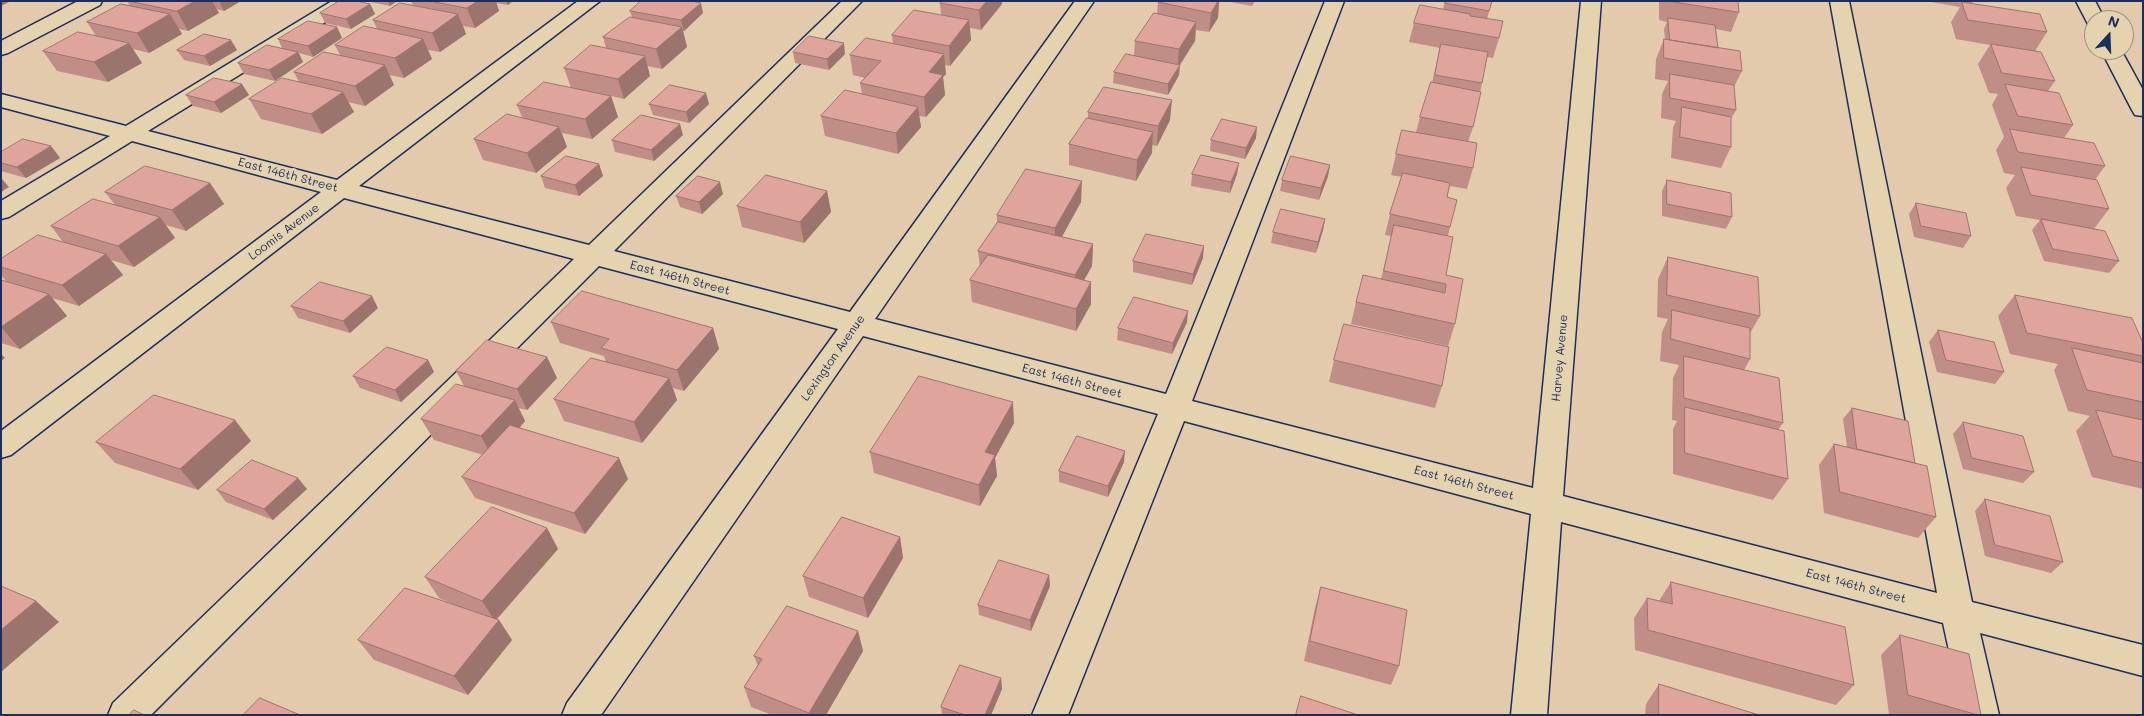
<!DOCTYPE html>
<style>
body{margin:0}
#map{position:relative;width:2144px;height:716px;overflow:hidden;background:#e4caac;font-family:Mali,sans-serif}
canvas{display:block}
.frame{position:absolute;inset:0;border:2px solid #1b2f5e;pointer-events:none}
.north{position:absolute;left:2084px;top:10px;width:50px;height:50px;box-sizing:border-box;background:#e5d3b0;border:1px solid #94918f;border-radius:50%;rotate:20deg;font-size:14px;font-weight:700;line-height:20px;text-align:center;color:#1b2f5e}
.north::after{content:'';display:block;margin:auto;width:18px;height:22px;background:#1b2f5e;clip-path:polygon(50% 0,100% 100%,50% 72%,0 100%)}
</style>
<div id="map">
<canvas width="2144" height="716"></canvas>
<div class="frame"></div>
<div class="north">N</div>
</div>
<script>
const c = document.querySelector('canvas').getContext('2d');
c.lineJoin = 'round';
function strokePath(path, color, width, dash) {
  c.strokeStyle = color;
  c.lineWidth = width;
  c.lineCap = dash ? 'butt' : 'round';
  c.setLineDash(dash || []);
  c.stroke(path);
}
function fillPath(path, color) {
  c.fillStyle = color;
  c.fill(path, 'evenodd');
}
function write(font, color, halo, rows, align = 'center') {
  c.font = font + ' Mali,sans-serif';
  c.lineWidth = 5;
  c.setLineDash([]);
  c.textBaseline = 'middle';
  c.strokeStyle = halo;
  c.fillStyle = color;
  for (const [text, x, y, turn = 0] of rows) {
    c.save();
    c.translate(x, y);
    c.rotate((+turn || 0) * Math.PI / 180);
    c.textAlign = isNaN(turn) ? turn : align;
    if (halo) c.strokeText(text, 0, 0);
    c.fillText(text, 0, 0);
    c.restore();
  }
}
const minor = new Path2D(`
 M78,1H102L100,5L8,53L1,55V41Z
 M332,1H355L353,5L148,131L337,180L578,1H600L359,186L589,245L842,1H862L614,251L850,312L1075,1H1094L875,319L1166,394L1325,1H1344L1192,401L1533,488L1581,1H1601L1563,496L1937,593L1830,1H1849L1972,602L2143,645V676L1980,633L1999,715H1963L1943,623L1561,522L1547,715H1511L1531,514L1184,421L1068,715H1032L1158,414L863,336L601,715H562L567,703L838,329L599,266L151,715H108L113,703L574,259L344,198L11,455L1,458V431L321,192L132,141L9,217L1,219V201L110,136L1,107V94L126,126Z
 M2076,1H2095L2105,20H2094V26L2088,24Z
 M2101,50H2121L2143,90V116L2135,115L2132,110Z`);
const wall = new Path2D(`
 M127,1H241L224,11L216,9L219,13L188,31L179,29L182,34L149,53L133,49L142,63L108,82L57,71L43,51L96,36L87,22L130,6Z
 M366,1H397L390,6Z
 M411,1H513L508,5L496,3L499,11L475,28L463,26L466,34L440,52L428,50L432,59L404,78L389,75L394,85L365,106L348,102L354,112L322,134L261,119L249,99L299,82L294,72L340,55L335,45L377,29L373,20L413,5Z
 M1219,1L1218,18L1209,32L1196,30L1195,41L1180,65L1179,75L1168,95L1113,83L1114,72L1134,55L1135,41L1157,14L1158,2Z
 M1225,1H1255L1252,6Z
 M1445,1H1492L1487,19L1499,38L1493,58L1487,57L1482,83L1473,127L1468,142L1473,168L1467,189L1450,186L1447,197L1450,227L1448,236L1446,275L1455,324L1448,346L1351,324L1356,302L1381,279L1392,236L1385,235L1390,214L1402,177L1391,175L1396,154L1416,132L1420,117L1432,83L1440,48L1409,42L1414,23L1443,9Z
 M1659,1H1738L1739,12L1731,32L1716,29L1718,48L1742,71L1734,87L1736,110L1731,119V147L1721,168L1671,158L1673,127L1676,121L1661,118L1662,94L1668,81L1655,79L1656,59L1664,39H1665L1664,29L1667,22L1659,20Z
 M1925,1H1973L1972,4L2047,32L2035,51L2055,81L2048,91L2073,125L2064,138L2105,166L2095,180L2109,209L2094,229L2119,261L2109,273L2044,261L2032,230L2040,220L2016,216L2006,188L2015,175L2004,173L1996,150L2004,137L1992,105L1998,94L1989,93L1978,64L1990,45L1956,39L1951,22L1960,7Z
 M940,3L1002,4L981,30L970,28L971,40L950,66L945,65L946,74L943,77L945,95L926,117L919,116L921,127L898,154L825,136L821,116L862,94L860,83L865,78L853,75L850,55L893,44L892,35L941,15Z
 M370,4L375,14L351,29L325,23L320,13Z
 M630,11L703,13L684,31H683L687,47L662,69L647,66L650,76L624,99L611,96L618,117L592,139L562,133L567,147L536,173L483,160L474,139L522,117L517,105L571,88L564,68L606,48L603,37L632,17Z
 M337,27L342,38L313,57L299,53L303,62L275,81L244,74L238,63L282,48L278,39Z
 M177,50H237L210,66L184,60Z
 M793,52L845,54L829,70L795,63Z
 M186,95H249L221,113L193,106Z
 M649,104H709L689,123L653,115Z
 M1088,112L1170,120L1157,146L1152,145V153L1136,181L1069,165V144L1088,118Z
 M683,135L654,161L615,152L612,140Z
 M1256,138L1245,159L1210,151L1211,140Z
 M51,146L60,158L26,178L1,171V152Z
 M599,164L603,176L579,196L545,188L541,176Z
 M1330,165L1328,176L1319,200L1280,191L1282,180Z
 M1192,174H1237L1230,193L1191,186Z
 M1667,180L1732,217L1726,229L1662,216V191Z
 M210,183L224,204L186,231L166,225L175,238L134,267L111,260L123,275L79,306L52,298L67,316L20,349L1,343V280L7,282L1,275V259L63,242L51,226L115,205L105,192Z
 M827,191L831,212L804,243L742,227L737,206Z
 M723,194L702,214L680,207L676,196Z
 M1081,202L1062,237L1093,244L1092,266L1084,280L1091,282V304L1076,331L972,302L970,280L980,267L978,251L997,223V215Z
 M1916,203L1971,236L1963,248L1914,237L1909,214Z
 M1325,219L1323,230L1316,253L1271,243L1273,232Z
 M1668,257L1760,316L1750,333V359L1744,370L1783,423L1778,430L1788,479L1773,500L1673,474V429L1677,421L1672,420L1673,378L1679,365L1660,361L1662,332L1668,319L1657,317L1658,279Z
 M1203,258L1192,285L1133,272V261Z
 M2015,295L2143,343V489L2092,477L2076,431L2090,416L2068,411L2054,370L2058,364L2010,354L1998,316Z
 M291,306L378,308L350,333L298,318Z
 M551,322L713,328L719,349L684,391L673,388L677,400L642,443L564,421L554,399L606,362L604,356L560,343Z
 M1187,322L1172,354L1117,340L1118,328Z
 M1938,330L2004,372L1995,384L1937,372L1929,342Z
 M547,357L557,378L527,410L518,408L525,421L520,428L628,479L585,534L475,498L462,477L483,455L434,440L421,419L464,386L456,371Z
 M428,360L434,372L401,402L360,388L353,376Z
 M1334,360L1442,386L1435,408L1329,382Z
 M1852,408L1915,463L1936,517L1918,538L1824,513L1819,465L1834,444L1847,447L1843,419Z
 M1963,422L2034,472L2023,483L1963,469L1953,434Z
 M1014,423L995,458L997,476L980,506L874,473L870,452Z
 M251,441L198,490L115,463L96,442Z
 M1124,462L1108,497L1059,482V471Z
 M307,489L273,520L226,502L217,490Z
 M1985,499L2063,562L2051,573L1985,556L1975,511Z
 M547,528L558,549L497,619L499,620L512,640L468,695L374,660L358,640L455,605L439,598L425,577Z
 M900,537L903,558L868,618L809,597L803,576Z
 M1049,575L1050,586L1031,631L979,615L978,605Z
 M1671,582L1854,685L1836,705L1635,650L1634,618L1647,598L1659,601Z
 M1321,587L1399,666L1391,685L1304,661L1315,608Z
 M858,631L863,651L826,715H772L751,707L744,687L758,666L754,656Z
 M1900,635L1981,715L1889,714L1881,655Z
 M1001,678L1002,689L991,715H942L941,707Z
 M1659,684L1759,715H1645L1646,704Z`);
const shadedWall = new Path2D(`
 M1,1H11L1,6Z
 M195,1H212L219,13L188,31L177,11Z
 M219,1H241L224,11Z
 M388,1H397L390,6Z
 M478,1H496L499,11L475,28L467,8Z
 M506,1H513L508,5Z
 M987,1H1002V4L981,30L979,10Z
 M1218,1H1219L1218,18L1209,32L1211,13Z
 M701,3L703,13L684,31L681,20Z
 M370,4L375,14L351,29L346,19Z
 M170,14L182,34L149,53L137,33Z
 M458,14L466,34L440,52L432,33Z
 M969,20L971,40L950,66L949,46Z
 M1196,22L1195,41L1177,69L1179,49Z
 M337,27L342,38L313,57L308,46Z
 M682,27L687,47L662,69L656,49Z
 M423,39L432,59L404,78L395,58Z
 M231,40L237,50L210,66L204,56Z
 M129,43L142,63L108,82L94,62Z
 M844,43L845,54L829,70L827,59Z
 M298,52L303,62L275,81L269,70Z
 M944,54L946,74L943,77L945,95L926,117L924,97L929,72Z
 M645,56L650,76L624,99L618,79Z
 M385,65L394,85L365,106L355,86Z
 M1180,65L1179,75L1168,95V84Z
 M242,84L249,95L221,113L214,102Z
 M343,92L354,112L322,134L311,114Z
 M706,93L709,104L689,123L686,112Z
 M611,96L618,117L592,139L585,119Z
 M1172,100L1170,120L1157,146L1158,126Z
 M918,107L921,127L898,154L896,133Z
 M680,124L683,135L654,161L651,150Z
 M559,127L567,147L536,173L527,153Z
 M1257,127L1256,138L1245,159L1246,148Z
 M1153,132L1152,153L1136,181L1137,160Z
 M51,146L60,158L26,178L17,167Z
 M1239,163L1237,174L1230,193L1231,182Z
 M599,164L603,176L579,196L575,185Z
 M1330,165L1328,176L1319,200L1321,188Z
 M1,178L9,187L1,192Z
 M1082,181L1081,202L1055,249V228Z
 M720,182L723,194L702,214L699,202Z
 M210,183L224,204L186,231L172,210Z
 M827,191L831,212L804,243L800,222Z
 M160,217L175,238L134,267L118,246Z
 M1325,219L1323,230L1316,253L1318,242Z
 M1093,244L1092,266L1075,296V275Z
 M1204,246L1203,258L1192,285L1193,274Z
 M106,254L123,275L79,306L62,285Z
 M1091,282V304L1076,331V309Z
 M49,294L67,316L20,349L1,327Z
 M372,296L378,308L350,333L343,321Z
 M1188,311L1187,322L1172,354L1173,343Z
 M713,328L719,349L684,391L677,370Z
 M1,354L5,358L1,361Z
 M547,357L557,378L527,410L517,389Z
 M428,360L434,372L401,402L395,390Z
 M669,378L677,400L642,443L634,422Z
 M515,400L525,421L492,458L481,436Z
 M1013,402L1014,423L995,458L997,476L980,506L979,485L985,452Z
 M235,420L251,441L198,490L180,469Z
 M1125,451L1124,462L1108,497V486Z
 M619,458L628,479L585,534L574,513Z
 M298,478L307,489L273,520L264,509Z
 M547,528L558,549L495,621L482,601Z
 M900,537L903,558L868,618L863,598Z
 M1049,575L1050,586L1031,631L1030,620Z
 M36,601L59,622L1,672V630Z
 M499,620L512,640L468,695L454,676Z
 M858,631L863,651L826,715H810L809,713Z
 M1001,678L1002,689L991,715H985Z`);
const building = new Path2D(`
 M129,1H195L177,11Z
 M339,1H357L370,4L346,19L320,13Z
 M430,1H478L467,8Z
 M641,1H692L701,3L681,20L630,11Z
 M942,1H987L979,10L940,3Z
 M1158,1H1218L1211,13L1158,2Z
 M1445,1H1492L1489,11L1445,3Z
 M1668,1H1738L1739,12Z
 M1962,2L2040,14L2047,32L1968,20Z
 M400,3L458,14L432,33L373,20Z
 M121,4L170,14L137,33L87,22Z
 M1420,5L1470,14V16L1503,21L1499,38L1414,23Z
 M914,10L969,20L949,46L892,35Z
 M1154,13L1196,22L1179,49L1135,41Z
 M630,17L682,27L656,49L603,37Z
 M1668,18L1715,25L1718,48L1670,40Z
 M308,21L337,27L308,46L278,39Z
 M364,26L423,39L395,58L335,45Z
 M78,32L129,43L94,62L43,51Z
 M204,34L231,40L204,56L177,50Z
 M809,36L844,43L827,59L793,52Z
 M866,38L944,54L929,72L943,75L924,97L860,83L881,61L850,55Z
 M1664,39L1740,51L1742,71L1664,58Z
 M1441,44L1488,52L1482,83L1435,75Z
 M1991,44L2041,52L2055,81L2002,73Z
 M267,45L298,52L269,70L238,63Z
 M591,45L645,56L618,79L564,68Z
 M324,52L385,65L355,86L294,72Z
 M1126,54L1180,65L1168,84L1114,72Z
 M1670,74L1734,85L1736,110L1670,98Z
 M214,78L242,84L214,102L186,95Z
 M282,78L343,92L311,114L249,99Z
 M544,82L611,96L585,119L517,105Z
 M1431,82L1481,92L1473,127L1420,117Z
 M2005,84L2059,93L2073,125L2018,116Z
 M670,85L706,93L686,112L649,104Z
 M1104,87L1172,100L1158,126L1088,112Z
 M845,90L918,107L896,133L821,116Z
 M1682,107L1731,117V147L1680,137Z
 M507,114L559,127L527,153L474,139Z
 M641,115L680,124L651,150L612,140Z
 M1087,118L1153,132L1137,160L1069,144Z
 M1222,119L1257,127L1246,148L1211,140Z
 M2010,129L2094,143L2105,166L2018,152Z
 M1402,130L1477,143L1473,168L1396,154Z
 M23,139L51,146L17,167L1,163V152Z
 M1201,155L1239,163L1231,182L1192,174Z
 M566,156L599,164L575,185L541,176Z
 M1291,156L1330,165L1321,188L1282,180Z
 M145,166L210,183L172,210L105,192Z
 M2021,167L2097,180L2109,209L2031,195Z
 M1026,169L1082,181L1055,228L997,215Z
 M1403,173L1450,183L1447,197L1457,200L1450,227L1390,214Z
 M766,175L827,191L800,222L737,206Z
 M698,176L720,182L699,202L676,196Z
 M1667,180L1731,193L1732,217L1667,204Z
 M93,199L160,217L118,246L51,226Z
 M1916,203L1966,213L1971,236L1921,226Z
 M1281,209L1325,219L1318,242L1273,232Z
 M2041,219L2105,231L2119,261L2053,249Z
 M998,222L1093,244L1075,275L978,251Z
 M1394,225L1453,237L1446,275L1463,279L1455,324L1356,302L1363,275L1445,293L1446,284L1384,271Z
 M1146,234L1204,246L1193,274L1133,261Z
 M38,235L106,254L62,285L1,267V259Z
 M988,255L1091,282L1076,309L970,280Z
 M1668,257L1758,277L1760,316L1667,295Z
 M1,280L49,294L1,327Z
 M320,282L372,296L343,321L291,306Z
 M582,291L713,328L677,370L601,348L609,339L551,322Z
 M2015,295L2132,318L2143,343V356L2027,333Z
 M1134,297L1188,311L1173,343L1118,328Z
 M1672,310L1750,328V359L1671,339Z
 M1344,324L1449,347L1442,386L1334,360Z
 M1938,330L1994,342L2004,372L1946,360Z
 M487,340L547,357L517,389L456,371Z
 M387,347L428,360L395,390L353,376Z
 M2072,348L2143,363V402L2087,390Z
 M1684,356L1779,378L1783,423L1684,398Z
 M591,358L669,378L634,422L554,399Z
 M919,376L1013,402L985,452L995,455L979,485L870,452Z
 M456,384L515,400L481,436L421,419Z
 M154,395L235,420L180,469L96,442Z
 M1685,407L1784,431L1788,479L1685,453Z
 M1852,408L1908,421L1915,463L1857,449Z
 M2096,410L2143,420V463L2113,456Z
 M1963,422L2023,436L2034,472L1972,458Z
 M510,425L619,458L574,513L462,477Z
 M1077,436L1125,451L1108,486L1059,471Z
 M1834,444L1927,466L1936,517L1840,492Z
 M252,460L298,478L264,509L217,490Z
 M1985,499L2050,516L2063,562L1995,545Z
 M492,507L547,528L482,601L425,577Z
 M842,517L900,537L863,598L803,576Z
 M999,560L1049,575L1030,620L978,605Z
 M1671,582L1845,627L1854,685L1648,630L1647,598L1672,604Z
 M1,586L36,601L1,630Z
 M1321,587L1407,610L1399,666L1310,641Z
 M405,588L499,620L454,676L358,640Z
 M787,606L858,631L809,713L744,687L762,659L754,656Z
 M1900,635L1969,654L1981,715H1978L1908,695Z
 M960,665L1001,678L985,715H965L941,707Z
 M1659,684L1759,715H1659Z
 M1301,696L1358,715H1296Z
 M260,698L300,715H243Z
 M134,710L144,715H129Z`);
const streetNames = [
 ["East 146th Street",288,175,15],
 ["Loomis Avenue",284,232,-37],
 ["East 146th Street",680,278,15],
 ["Lexington Avenue",833,358,-55],
 ["Harvey Avenue",1560,358,-85],
 ["East 146th Street",1072,381,15],
 ["East 146th Street",1464,483,15],
 ["East 146th Street",1856,586,15]
];
strokePath(minor, '#1b2f5e', 3);
fillPath(minor, '#e5d3b0');
fillPath(wall, '#c08e87');
fillPath(shadedWall, '#9c746e');
fillPath(building, '#dfa59d');
strokePath(building, '#9c746e', 1);
write('12px', '#1b2f5e', '#e5d3b0', streetNames);
</script>
